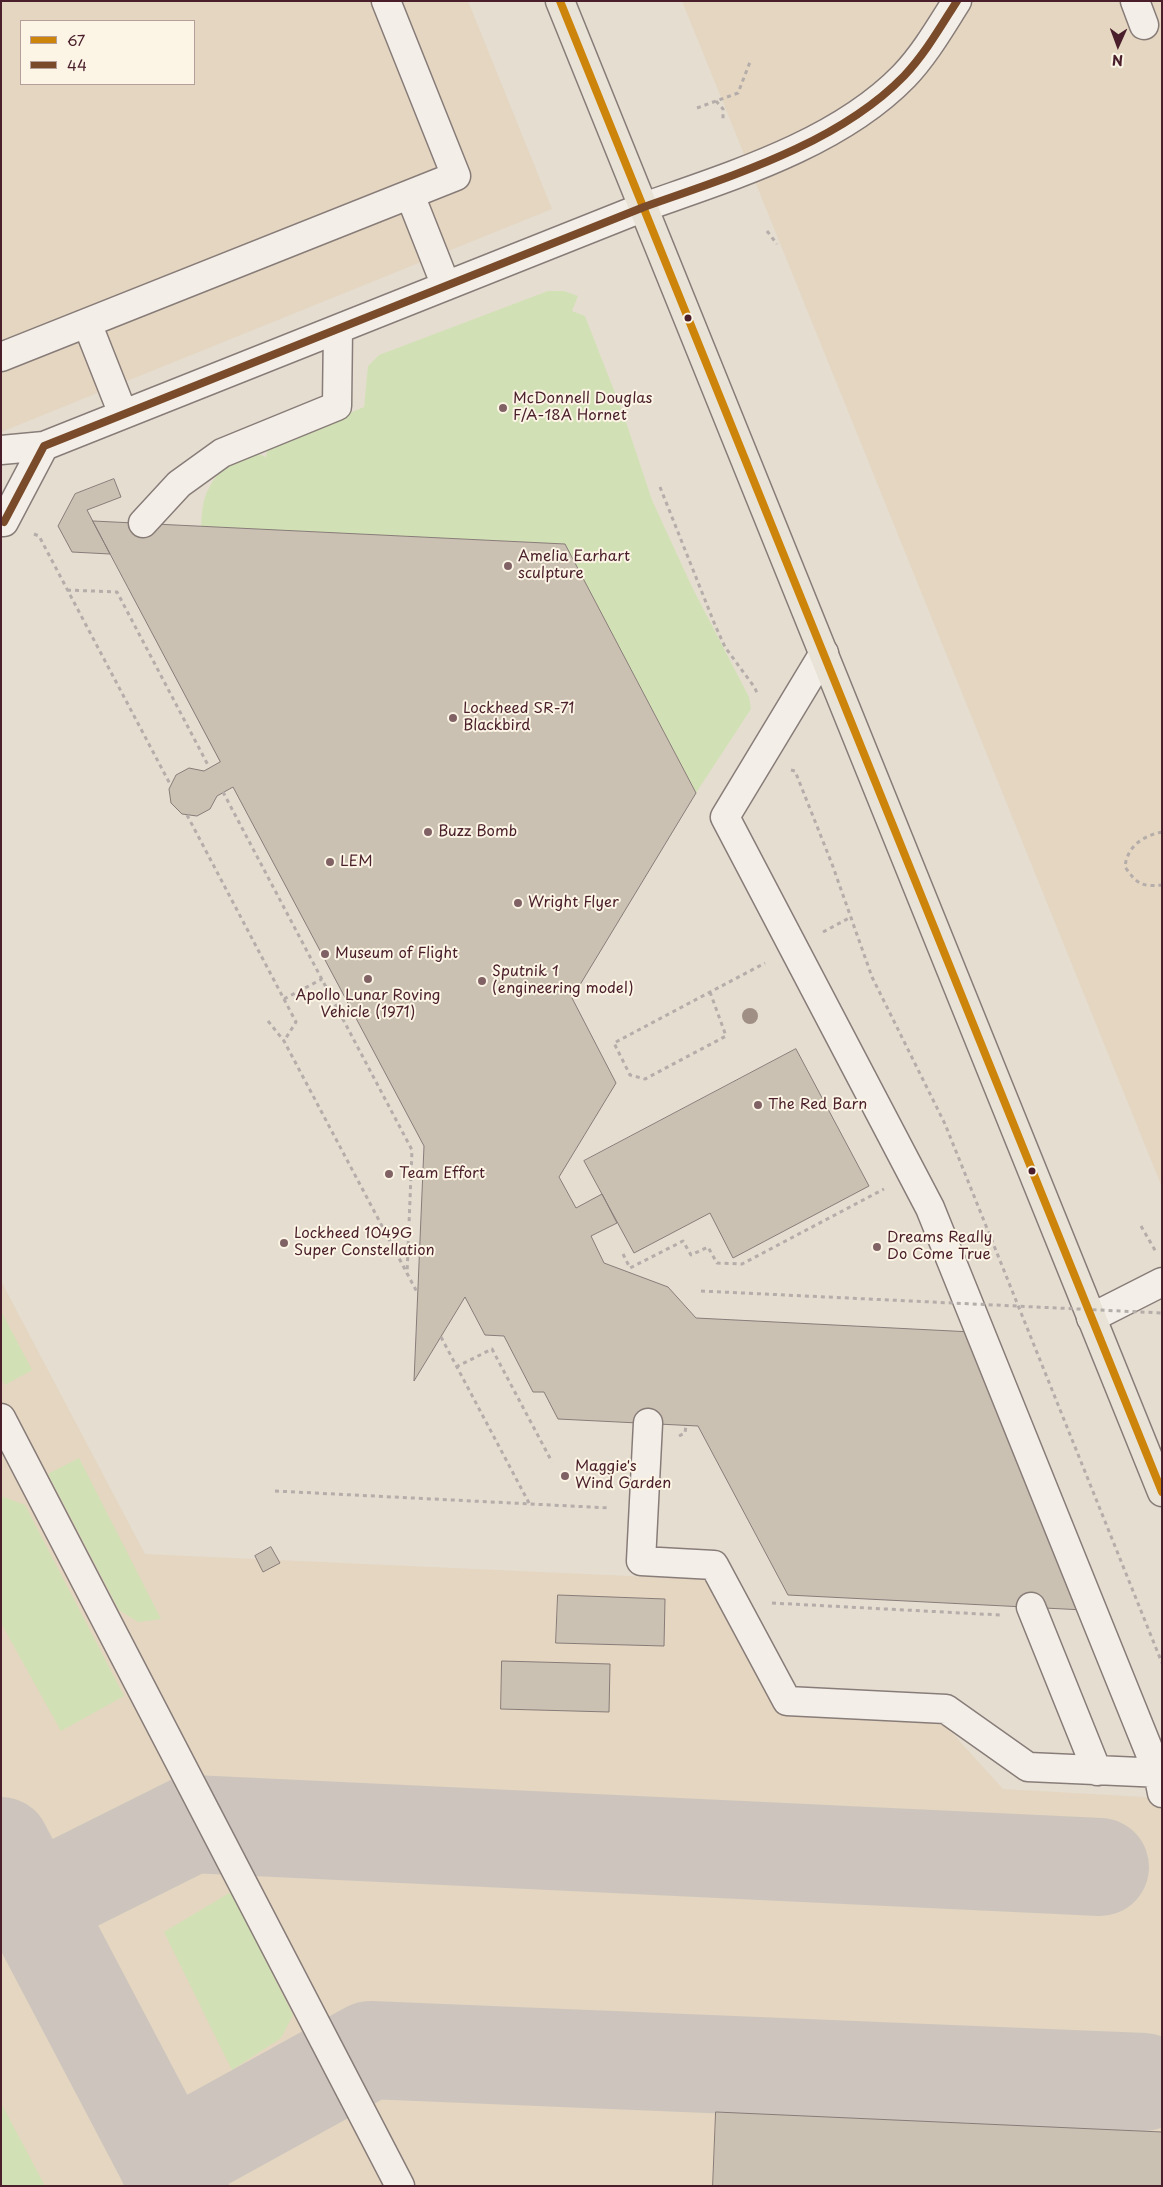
<!DOCTYPE html>
<style>
body{margin:0}
#map{position:relative;width:1163px;height:2187px;overflow:hidden;background:#e5ddd0;font-family:"Playpen Sans",sans-serif}
canvas{display:block}
.frame{position:absolute;inset:0;border:2px solid #4a1f2b;pointer-events:none}
.legend{position:absolute;left:20px;top:20px;width:175px;height:65px;box-sizing:border-box;background:#fcf5e5;border:1px solid #b59f9b;margin:0;padding:6px 9px;list-style:none;font-size:15px;color:#4a1f2b}
.legend li{display:flex;align-items:center;gap:10px;height:25px}
.legend b{width:25px;border:1px solid #b59f9b}
.north{position:absolute;left:1093px;top:20px;width:50px;height:50px;-webkit-text-stroke:4px #fcf5e5;paint-order:stroke;rotate:182deg;font-size:14px;font-weight:700;line-height:20px;text-align:center;color:#4a1f2b}
.north::after{content:'';display:block;margin:auto;width:18px;height:22px;background:#4a1f2b;clip-path:polygon(50% 0,100% 100%,50% 72%,0 100%)}
</style>
<div id="map">
<canvas width="1163" height="2187"></canvas>
<div class="frame"></div>
<ul class="legend">
<li><b style="height:6px;background:#cc840b"></b>67</li>
<li><b style="height:6px;background:#7a4b2a"></b>44</li>
</ul>
<div class="north">N</div>
</div>
<script>
const c = document.querySelector('canvas').getContext('2d');
c.lineJoin = 'round';
function fillPath(path, color) {
  c.fillStyle = color;
  c.fill(path, 'evenodd');
}
function strokePath(path, color, width, dash) {
  c.strokeStyle = color;
  c.lineWidth = width;
  c.lineCap = dash ? 'butt' : 'round';
  c.setLineDash(dash || []);
  c.stroke(path);
}
function write(font, color, halo, rows, align = 'center') {
  c.font = font + ' "Playpen Sans",sans-serif';
  c.lineWidth = 4;
  c.setLineDash([]);
  c.textBaseline = 'middle';
  c.strokeStyle = halo;
  c.fillStyle = color;
  for (const [text, x, y, turn = 0] of rows) {
    c.save();
    c.translate(x, y);
    c.rotate((+turn || 0) * Math.PI / 180);
    c.textAlign = isNaN(turn) ? turn : align;
    if (halo) c.strokeText(text, 0, 0);
    c.fillText(text, 0, 0);
    c.restore();
  }
}
const built = new Path2D(`
 M1,1H468L552,209L1,432ZM21,21H194V84H21Z
 M682,1H1162V1187Z
 M1,1281L145,1554L717,1580L789,1709L934,1713L1003,1789L1162,1798V2186H1Z`);
const green = new Path2D(`
 M548,291H564L578,296L572,311L585,316L624,416L652,500L692,587L749,697L751,709L696,793L565,544L201,527C202,513 202,500 209,488C216,473 237,454 255,453C258,453 263,456 266,457L268,447L364,407L368,366L379,355Z
 M1,1311L32,1370L5,1385L1,1378Z
 M79,1458L161,1619L138,1622L119,1610L48,1474Z
 M1,1496L25,1505L124,1696L61,1731L1,1623Z
 M231,1892L293,2015L281,2038L232,2070L164,1932Z
 M1,2103L45,2186H1Z`);
const taxiway = new Path2D(`
 M1,1846L180,2186
 M32,1904L192,1824L1100,1867
 M167,2162L370,2050L1144,2082`);
const building = new Path2D(`
 M114,479L121,497L87,510L110,554L72,552L58,526L75,494Z
 M93,521L565,544L696,793L572,998L616,1083L559,1177L576,1208L602,1194L617,1223L591,1236L604,1263L668,1287L696,1318L972,1332L1084,1610L788,1595L698,1426L558,1419L544,1392H533L504,1336L485,1335L465,1297L414,1381L424,1146L233,787L217,796L210,809L197,816L182,814L171,803L169,789L176,775L189,768L204,771L220,762Z
 M796,1049L869,1186L733,1258L710,1213L634,1253L584,1161Z
 M271,1547L280,1563L263,1572L255,1556Z
 M558,1595L665,1599L664,1646L556,1643Z
 M502,1661L610,1664L609,1712L501,1709Z
 M716,2112L1162,2132V2186H713Z`);
const path = new Path2D(`
 M716,101L723,109V121
 M697,108L738,93L750,62
 M767,231L777,244
 M660,487L715,625L725,647L755,688L758,696
 M34,534L39,536L170,784
 M67,590L117,592L209,767
 M791,770L795,771L832,864L872,977L945,1124L1162,1663
 M223,792L412,1150L407,1274
 M187,815L296,1022L284,1041
 M1162,832C1142,836 1127,847 1125,867C1137,884 1141,887 1162,885
 M823,932L851,917
 M710,992L726,1036L645,1079L630,1075L614,1043L765,963
 M284,999L322,979
 M268,1021L284,1041L418,1294
 M1141,1226L1156,1252
 M623,1254L630,1268L683,1241L691,1255L708,1247L717,1263L742,1264L884,1189
 M441,1337L529,1503
 M456,1367L492,1349L552,1462
 M679,1436L685,1433L686,1425
 M275,1491L610,1508
 M772,1603L1000,1615`);
const minor = new Path2D(`
 M1135,1L1144,25
 M410,195L446,286
 M87,323L123,414
 M1,357L456,176L386,1
 M1,450L44,446L644,207C731,176 838,144 904,76C925,54 941,26 957,1
 M4,522L44,446
 M143,523L179,484L222,453L337,406L338,329
 M824,653L725,817L930,1208L1158,1773L1162,1793
 M1091,1318L1162,1282
 M1,1418L400,2186
 M648,1423L641,1561L714,1565L787,1701L946,1709L1028,1767L1162,1773
 M1031,1607L1097,1771`);
const major = new Path2D(`
 M560,1L1162,1492`);
const pathBridge = new Path2D(`
 M701,1291L1162,1313`);
const bus1 = new Path2D(`
 M560,1L1162,1492`);
const bus2 = new Path2D(`
 M4,522L44,446L644,207C731,176 838,144 904,76C925,54 941,26 957,1`);
const trees = [
 [750,1016]
];
const markers = [
 [688,318,4.5,"#4a1f2b"],
 [503,408,5,"#806265"],
 [508,566,5,"#806265"],
 [453,718,5,"#806265"],
 [428,832,5,"#806265"],
 [330,862,5,"#806265"],
 [518,903,5,"#806265"],
 [325,954,5,"#806265"],
 [368,979,5,"#806265"],
 [482,981,5,"#806265"],
 [758,1105,5,"#806265"],
 [1032,1171,4.5,"#4a1f2b"],
 [389,1174,5,"#806265"],
 [284,1243,5,"#806265"],
 [877,1247,5,"#806265"],
 [565,1476,5,"#806265"]
];
const poiNames = [
 ["McDonnell Douglas",513,399],
 ["F/A-18A Hornet",513,416],
 ["Amelia Earhart",518,557],
 ["sculpture",518,574],
 ["Lockheed SR-71",463,709],
 ["Blackbird",463,726],
 ["Buzz Bomb",438,832],
 ["LEM",340,862],
 ["Wright Flyer",528,903],
 ["Museum of Flight",335,954],
 ["Sputnik 1",492,972],
 ["(engineering model)",492,989],
 ["Apollo Lunar Roving",368,996,"center"],
 ["Vehicle (1971)",368,1013,"center"],
 ["The Red Barn",768,1105],
 ["Team Effort",399,1174],
 ["Lockheed 1049G",294,1234],
 ["Super Constellation",294,1251],
 ["Dreams Really",887,1238],
 ["Do Come True",887,1255],
 ["Maggie's",575,1467],
 ["Wind Garden",575,1484]
];
fillPath(built, '#e4d6c0');
fillPath(green, '#d2e1b5');
strokePath(taxiway, '#cdc5bd', 98);
fillPath(building, '#cbc1b2');
strokePath(building, '#887c79', 1);
strokePath(minor, '#887c79', 31);
strokePath(major, '#887c79', 31);
strokePath(path, '#b5adaa', 3, [4, 4]);
strokePath(minor, '#f3efe8', 28);
strokePath(major, '#e8e3d6', 28);
strokePath(pathBridge, '#b5adaa', 3, [4, 4]);
strokePath(bus1, '#cc840b', 8);
strokePath(bus2, '#7a4b2a', 8);
c.fillStyle = '#a08f85';
for (const [x, y] of trees) {
  c.beginPath();
  c.arc(x, y, 8, 0, 2 * Math.PI);
  c.fill();
}
for (const [x, y, r, color] of markers) {
  const dot = new Path2D();
  dot.arc(x, y, r, 0, 2 * Math.PI);
  c.fillStyle = color;
  c.fill(dot);
  strokePath(dot, '#fcf5e5', 2);
}
write('15px', '#4a1f2b', '#fcf5e5', poiNames, 'left');
</script>
